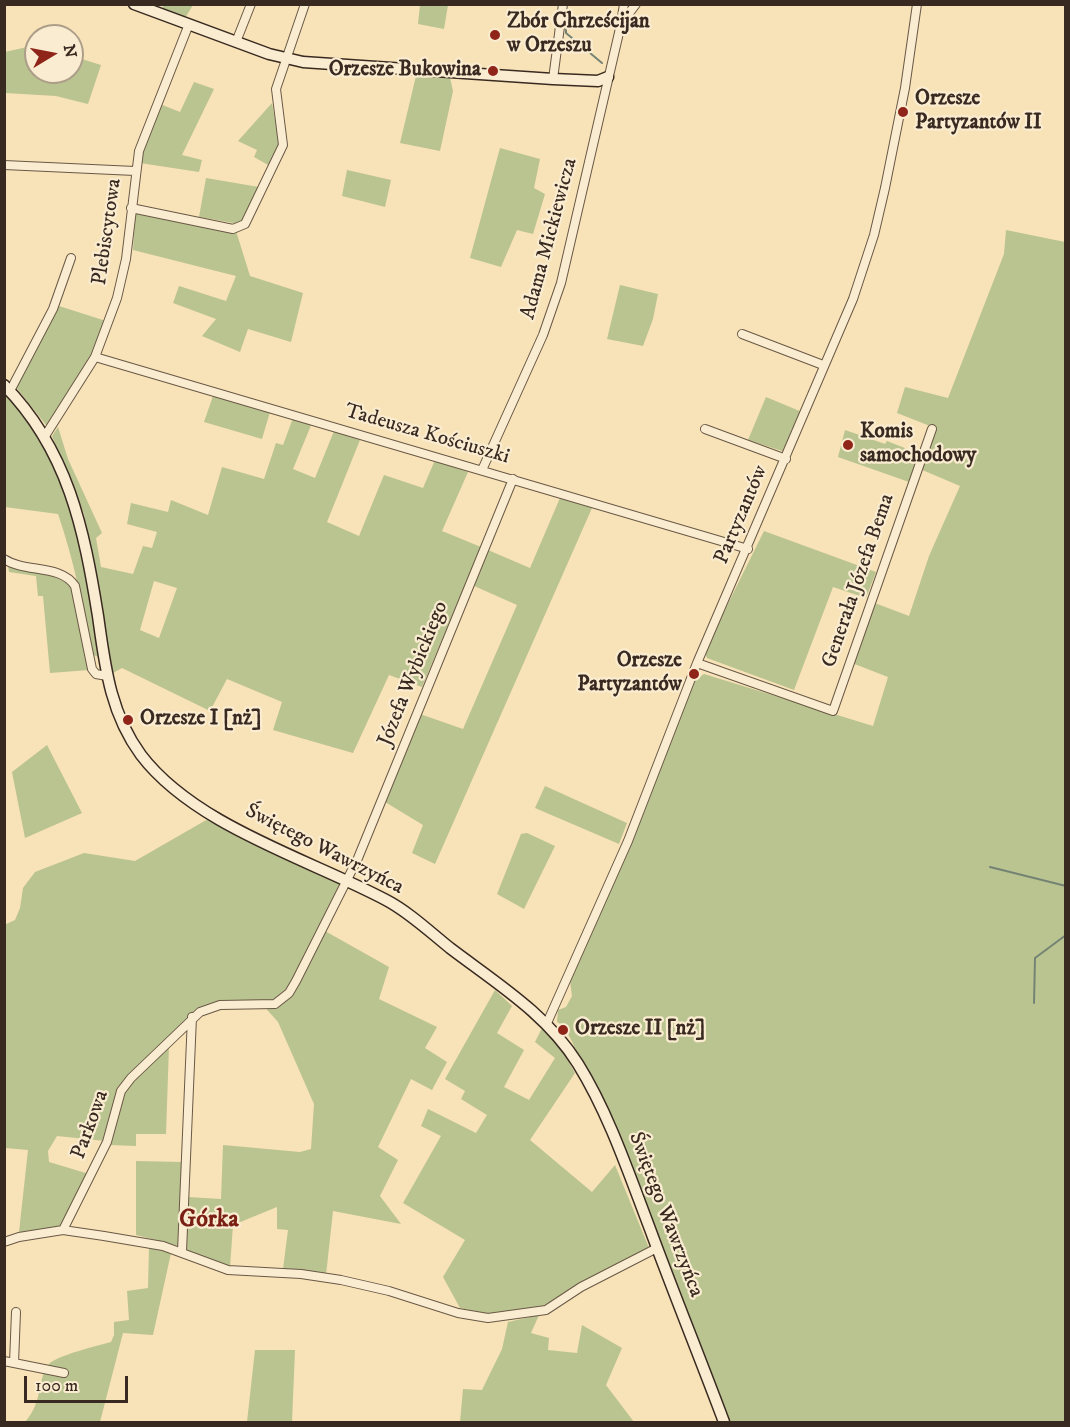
<!DOCTYPE html>
<meta charset="utf-8">
<style>
body{margin:0}
#map{position:relative;width:1070px;height:1427px;overflow:hidden;background:#f8e2b7;font-family:"IM FELL DW Pica",serif}
canvas{display:block}
.frame{position:absolute;inset:0;border:6px solid #392a21;pointer-events:none}
.north{position:absolute;left:24px;top:24px;width:60px;height:60px;box-sizing:border-box;background:#faecd0;border:2px solid #ad9e8a;border-radius:50%;rotate:80deg;font-size:16px;font-weight:700;line-height:24px;text-align:center;color:#392a21}
.north::after{content:'';display:block;margin:auto;width:21px;height:27px;background:#8f2418;clip-path:polygon(50% 0,100% 100%,50% 72%,0 100%)}
.scale{position:absolute;left:24px;top:1376px;width:104px;height:27px;box-sizing:border-box;border:3px solid #392a21;border-top:0;padding-left:8px;font-size:18px;line-height:21px;white-space:nowrap;color:#392a21;-webkit-text-stroke:4px #faecd0;paint-order:stroke}
</style>
<div id="map">
<canvas width="1070" height="1427"></canvas>
<div class="frame"></div>
<div class="north">N</div>
<div class="scale">100 m</div>
</div>
<script>
const c = document.querySelector('canvas').getContext('2d');
c.lineJoin = 'round';
function fillPath(path, color) {
  c.fillStyle = color;
  c.fill(path, 'evenodd');
}
function strokePath(path, color, width, dash) {
  c.strokeStyle = color;
  c.lineWidth = width;
  c.lineCap = dash ? 'butt' : 'round';
  c.setLineDash(dash || []);
  c.stroke(path);
}
function write(font, color, halo, rows, align = 'center') {
  c.font = font + ' "IM FELL DW Pica",serif';
  c.lineWidth = 4.5;
  c.setLineDash([]);
  c.textBaseline = 'middle';
  c.strokeStyle = halo;
  c.fillStyle = color;
  for (const [text, x, y, turn = 0] of rows) {
    c.save();
    c.translate(x, y);
    c.rotate((+turn || 0) * Math.PI / 180);
    c.textAlign = isNaN(turn) ? turn : align;
    if (halo) c.strokeText(text, 0, 0);
    c.fillText(text, 0, 0);
    c.restore();
  }
}
const green = new Path2D(`
 M163,5H193L185,18L163,9Z
 M420,5H448L444,29L418,24Z
 M36,45V72H72V56L101,65L88,104L56,96L5,93V52Z
 M416,76L450,78L453,91L440,151L400,143Z
 M194,82L214,89L182,155L202,160L199,172L140,163L142,148L160,104L180,112Z
 M272,103L280,146L270,166L254,157L257,150L238,141Z
 M500,148L540,159L534,188L545,194L533,234L517,230L501,267L470,258Z
 M347,170L391,180L385,207L342,196Z
 M206,178L259,187L246,218L239,224L199,217Z
 M139,212L236,231L250,276L303,293L291,342L248,329L240,352L202,336L216,319L173,303L179,286L226,301L236,276L133,250L135,216Z
 M1006,230L1065,242V1422H730L621,1138L564,1026L557,1022L558,1010L566,1007L572,996L570,981L693,681L704,674L873,726L888,677L852,663L872,602L909,616L929,556L960,486L920,469L935,428L897,413L905,387L948,398L1004,254Z
 M620,285L658,294L653,319L643,346L607,339Z
 M59,306L106,321L92,356L51,424L46,425L15,386Z
 M5,395C75,469 84,561 99,657L93,655C83,607 74,561 58,514L5,507Z
 M213,396L270,412L262,439L204,422Z
 M766,397L802,412L785,452L748,440Z
 M293,418L312,423L293,469L315,478L334,431L360,440L327,522L359,536L384,475L423,488L435,460L468,472L442,531L481,547L422,687L389,675L353,753L273,730L282,702L227,679L210,711L122,668L113,673L84,514L52,436L58,427L68,459L102,533L96,538L101,567L133,574L143,546L152,548L157,532L127,524L131,503L168,512L171,500L208,515L222,467L264,479L276,443L283,445ZM154,581L177,588L159,638L140,630Z
 M845,430L885,444L887,441L920,454L909,482L838,457Z
 M560,498L592,508L435,864L412,853L423,825L385,802L420,714L463,729L517,605L472,585L488,550L530,568Z
 M764,531L876,572L866,598L833,587L794,690L707,658L704,652Z
 M8,565L66,580L72,590L89,670L50,673L43,596H38L36,576L9,572Z
 M47,745L82,813L25,838L12,772Z
 M545,786L627,823L619,844L535,808Z
 M208,819L343,884L325,931L389,967L379,999L437,1027L425,1048L447,1062L432,1090L411,1079L378,1147L398,1160L380,1196L401,1224L333,1211L326,1275L283,1269L288,1230L277,1229V1207L233,1225L230,1267L216,1265L184,1250L188,1197L221,1199L223,1145L300,1152L311,1149L314,1104L278,1022L262,1004L244,1002L197,1011L157,1047L126,1079L105,1141L57,1136L48,1151L49,1162L89,1174L61,1227L55,1231L19,1232L28,1150L5,1148L4,925L15,920L20,908L23,888L35,872L84,853L135,861Z
 M527,833L555,846L524,909L497,894L521,834Z
 M495,990L512,1006L497,1033L524,1050L504,1087L529,1100L555,1058L535,1042L542,1028L560,1047L575,1073L530,1140L592,1192L615,1165L649,1248L535,1310L491,1315L460,1308L443,1277L465,1240L403,1203L441,1136L421,1126L428,1109L476,1133L487,1115L461,1099L465,1091L445,1079Z
 M169,1046L166,1134H136V1146L110,1145L124,1092L134,1078Z
 M136,1161L182,1162L179,1246L136,1235Z
 M149,1247L171,1253L153,1335L123,1333L100,1422H25C44,1401 37,1377 49,1364C58,1355 97,1346 111,1342L114,1335V1322L129,1320L127,1291L148,1288Z
 M539,1315L531,1333L549,1338L548,1350L577,1353L582,1325L622,1348L606,1385L634,1422H460L463,1389L482,1390L502,1349L508,1322Z
 M255,1350H295L292,1422H247Z`);
const stream = new Path2D(`
 M566,28V33L602,63
 M990,867L1066,886
 M1034,1003L1035,958L1066,935`);
const street = new Path2D(`
 M621,23L624,4
 M236,42L251,4
 M553,79L563,4
 M4,165L135,171
 M131,208L233,229L245,224L283,145L276,89L305,4
 M742,334L823,365
 M95,357L748,549
 M10,391L53,309L71,258
 M705,429L786,459
 M45,436L95,357L117,298L126,259L139,151L189,24
 M482,470L543,335L561,283L621,24L636,4
 M4,559C25,573 61,564 75,586L92,669L96,674L107,676
 M697,663L833,711L932,429
 M547,1023L628,841L697,663L853,299L874,235L885,188L905,88L917,4
 M63,1230L107,1142L121,1091L131,1078L200,1012L220,1005L275,1004L289,993L296,981L358,858L513,479
 M4,1242L19,1237L63,1230L104,1236L163,1246L228,1270L301,1274L341,1280L389,1291L458,1313L488,1318L546,1310L581,1287L657,1248
 M182,1251L192,1017
 M4,1361L64,1373
 M14,1363L16,1312`);
const secondary = new Path2D(`
 M134,4L269,54L303,62L553,79L598,81L608,77
 M4,385C68,450 84,529 98,616C105,666 110,713 141,755C195,826 309,859 386,900C409,912 430,932 450,948C496,983 547,1014 578,1064C609,1114 629,1174 650,1229C674,1294 700,1358 724,1422`);
const markers = [
 [495,35,6,"#8f2418"],
 [493,71,6,"#8f2418"],
 [903,112,6,"#8f2418"],
 [848,445,6,"#8f2418"],
 [694,674,6,"#8f2418"],
 [128,720,6,"#8f2418"],
 [563,1030,6,"#8f2418"]
];
const poiNames = [
 ["Zbór Chrześcijan",507,23],
 ["w Orzeszu",507,47],
 ["Orzesze Bukowina",481,71,"right"],
 ["Orzesze",915,100],
 ["Partyzantów II",915,124],
 ["Komis",860,433],
 ["samochodowy",860,457],
 ["Orzesze",682,662,"right"],
 ["Partyzantów",682,686,"right"],
 ["Orzesze I [nż]",140,720],
 ["Orzesze II [nż]",575,1030]
];
const streetNames = [
 ["Plebiscytowa",108,232,-82],
 ["Adama Mickiewicza",550,239,-75],
 ["Tadeusza Kościuszki",427,435,16],
 ["Partyzantów",742,515,-67],
 ["Generała Józefa Bema",859,581,-71],
 ["Józefa Wybickiego",414,674,-68],
 ["Świętego Wawrzyńca",324,850,27],
 ["Parkowa",91,1125,-70],
 ["Świętego Wawrzyńca",665,1215,69]
];
const quarterNames = [
 ["Górka",209,1221]
];
fillPath(green, '#bac490');
strokePath(stream, '#758375', 2);
strokePath(street, '#695846', 10);
strokePath(secondary, '#392a21', 13);
strokePath(street, '#faecd0', 8);
strokePath(secondary, '#faecd0', 10);
for (const [x, y, r, color] of markers) {
  const dot = new Path2D();
  dot.arc(x, y, r, 0, 2 * Math.PI);
  c.fillStyle = color;
  c.fill(dot);
  strokePath(dot, '#faecd0', 2);
}
write('bold 21px', '#392a21', '#faecd0', poiNames, 'left');
write('21px', '#392a21', '#faecd0', streetNames);
write('bold 24px', '#7a1f14', '#faecd0', quarterNames);
</script>
